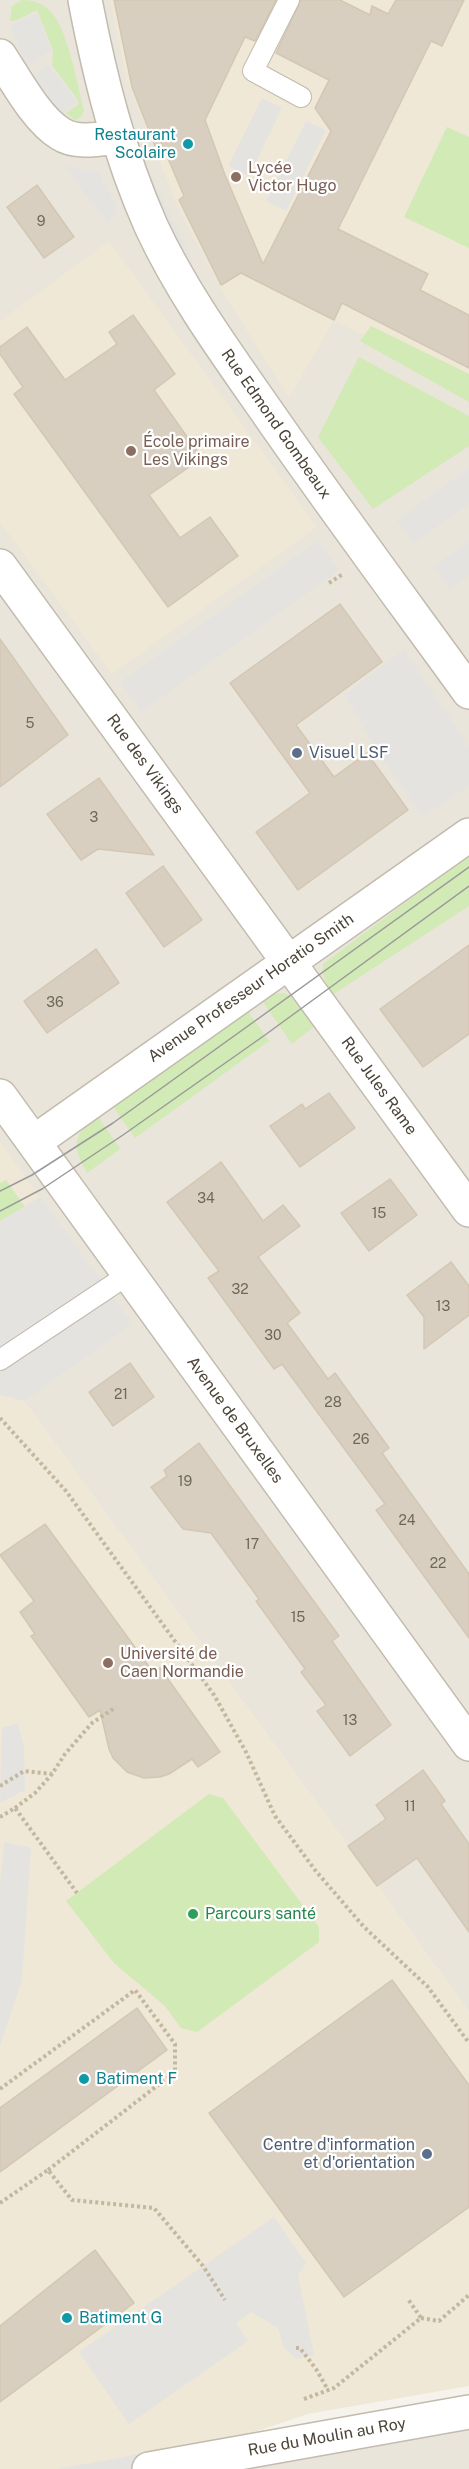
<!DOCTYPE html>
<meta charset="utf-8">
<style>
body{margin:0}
canvas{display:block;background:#f6f3ec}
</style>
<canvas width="469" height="2469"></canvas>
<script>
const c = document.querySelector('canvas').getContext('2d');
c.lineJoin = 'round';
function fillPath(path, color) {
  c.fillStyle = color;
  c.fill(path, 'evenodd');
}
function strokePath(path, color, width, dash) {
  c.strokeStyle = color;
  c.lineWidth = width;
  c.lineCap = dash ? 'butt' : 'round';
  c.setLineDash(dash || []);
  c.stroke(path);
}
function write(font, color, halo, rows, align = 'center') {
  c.font = font + ' "Public Sans",sans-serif';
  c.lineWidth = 4.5;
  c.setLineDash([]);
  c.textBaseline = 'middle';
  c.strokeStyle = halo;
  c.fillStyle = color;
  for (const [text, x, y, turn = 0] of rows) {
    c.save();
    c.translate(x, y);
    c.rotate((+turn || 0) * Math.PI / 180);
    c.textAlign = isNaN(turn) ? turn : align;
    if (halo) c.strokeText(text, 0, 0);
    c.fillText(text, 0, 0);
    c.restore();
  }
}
const residential = new Path2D(`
 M0,0H469V2012L24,1401L0,1142Z
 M469,2400V2469H215Z`);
const education = new Path2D(`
 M110,0H469V388L334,320L289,398L223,292L181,214L127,80Z
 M109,241L317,527L112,674L0,522V321Z
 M0,1142L132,1324L24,1401L469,2012V2386L308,2414L144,2469H0Z`);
const green = new Path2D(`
 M22,0C33,0 43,3 51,12C68,30 78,87 84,111L80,118L75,120L66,113L79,104L78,100L52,65L53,50L37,10L17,20L10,21L12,6Z
 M447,127L469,137V248L404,217Z
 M371,326L469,374V402L360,341Z
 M359,357L469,416V446L373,509L318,437Z
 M469,855V906L332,995L322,973L323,964Z
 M285,993L300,1002L316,1025L292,1044L261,999L270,994Z
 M246,1009L269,1041L135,1138L112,1105Z
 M97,1115L120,1149L87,1173C71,1145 73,1136 97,1115Z
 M6,1180L25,1207L0,1221V1183Z
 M209,1794L223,1798L319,1927V1942L197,2032L181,2028L165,2006L114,1963L66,1901Z`);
const parking = new Path2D(`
 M37,13L51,50L27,67L10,26Z
 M48,65L77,102L58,118L28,80Z
 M115,79L154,183L194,264L183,266L147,196Z
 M262,98L282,108L249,176L228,166Z
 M306,121L326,130L286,211L266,201Z
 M63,164L99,173L117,208L109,226Z
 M469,468V504L414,543L397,520Z
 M318,541L339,570L141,712L121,682Z
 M469,541V576L450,590L433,567Z
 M404,650L469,747V786L423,817L373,745L345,694Z
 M40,1197L132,1324L24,1401L0,1395V1221Z
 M18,1723L24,1747L25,1790L0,1803L2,1728Z
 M4,1842L31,1848L22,1980L0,2046V1885Z
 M274,2217L306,2263L298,2275L314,2355L297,2359L284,2348L278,2328L251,2312L236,2323L248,2341L129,2424L79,2352Z
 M297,2425L302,2440L131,2469H58Z`);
const building = new Path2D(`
 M114,0H276L255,41L245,37L205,120L225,175L263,264L331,131L315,108L329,80L276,53L301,0H340L370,15L372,6L388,14L396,0H464L442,46L431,41L338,229L428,274L420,290L469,315V368L342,303L334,320L241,273L221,285L179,200L184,196L161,142L155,146L132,87Z
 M37,185L74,237L44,258L7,207Z
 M133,315L175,374L154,390L202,458L149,495L180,538L210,517L238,556L168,607L14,394L23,387L0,354V347L27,327L65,380L117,344L109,332Z
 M340,604L382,662L296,725L334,777L367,753L408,810L298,890L256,832L310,793L230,683Z
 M0,639L68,735L0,787Z
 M99,778L154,855L98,849L81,860L47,814Z
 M163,866L202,920L164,947L126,893Z
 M469,945V1034L423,1067L380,1009Z
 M96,949L119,983L47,1033L24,1001Z
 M329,1093L355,1128L300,1167L270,1126L302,1104L305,1109Z
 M221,1162L263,1221L283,1205L300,1226L258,1257L300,1313L287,1323L328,1379L335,1373L389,1448L382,1453L469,1574V1638L376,1510L385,1504L282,1364L274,1369L208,1278L219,1271L167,1202Z
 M390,1179L417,1215L369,1251L341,1213Z
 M451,1262L469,1286V1315L424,1349V1317L407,1295Z
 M130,1363L154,1397L113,1426L89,1392Z
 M199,1443L339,1636L332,1641L391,1725L350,1756L317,1711L326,1705L301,1672L305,1669L256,1601L259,1599L211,1533L183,1529L151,1487L167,1476L164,1470Z
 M45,1524L153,1672L160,1668L220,1752L198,1767L192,1759L169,1774L160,1777L144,1778L127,1772L113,1758L109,1749L100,1710L89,1717L31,1636L35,1634L20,1612L34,1601L0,1555Z
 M423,1770L445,1801L441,1804L469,1844V1932L417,1858L377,1886L348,1846L386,1819L376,1805Z
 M392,1980L469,2085V2207L344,2297L209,2113Z
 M137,2008L167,2050L0,2172V2108Z
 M95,2250L134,2303L0,2402V2326Z`);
const path = new Path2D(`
 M329,583L343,574
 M0,1418L66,1491L214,1695L246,1752L275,1816L315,1870L364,1927L428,1987L469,2043
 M0,1786L24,1771L52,1774
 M15,1808L35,1793L52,1774L65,1754L92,1723L116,1707
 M0,1817L15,1808L77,1893
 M0,2089L135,1990L175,2044V2072L48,2170
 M0,2203L48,2170L72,2200L154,2208L203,2266L225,2300
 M421,2318L439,2321L469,2295
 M296,2348H300L316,2369L328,2390
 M304,2399L334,2388L421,2318L408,2299`);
const service = new Path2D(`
 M289,0L253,71L301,97
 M0,1360L129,1274`);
const minor = new Path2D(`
 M85,0C100,78 119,154 151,226C183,295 229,357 272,419C336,511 403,601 469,692
 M0,56C15,79 37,120 61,134C76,144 100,139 117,137
 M0,566L469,1210
 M149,2469L469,2412`);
const tertiary = new Path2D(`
 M0,1096L469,1744
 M34,1142L469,835`);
const tram = new Path2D(`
 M0,1191L32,1175L113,1123L469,867
 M0,1211L42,1189L123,1135L265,1035L469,886`);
const markers = [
 [188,144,6,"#0f9aa8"],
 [236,177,6,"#8d6e63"],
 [131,451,6,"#8d6e63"],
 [297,753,6,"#5c6f8a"],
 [108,1663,6,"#8d6e63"],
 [193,1914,6,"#2e9e5b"],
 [84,2079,6,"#0f9aa8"],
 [427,2154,6,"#5c6f8a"],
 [67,2318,6,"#0f9aa8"]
];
const numberNames = [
 ["9",41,222],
 ["5",30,724],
 ["3",94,818],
 ["36",55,1003],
 ["34",206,1199],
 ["15",379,1214],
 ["32",240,1290],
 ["13",443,1307],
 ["30",273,1336],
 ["21",121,1395],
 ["28",333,1403],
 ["26",361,1440],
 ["19",185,1482],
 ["24",407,1521],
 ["17",252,1545],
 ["22",438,1564],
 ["15",298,1618],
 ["13",350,1721],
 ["11",410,1807]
];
const cultureNames = [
 ["Restaurant",176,135,"right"],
 ["Scolaire",176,153,"right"],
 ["Batiment F",96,2079],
 ["Batiment G",79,2318]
];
const educationNames = [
 ["Lycée",248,168],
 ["Victor Hugo",248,186],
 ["École primaire",143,442],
 ["Les Vikings",143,460],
 ["Université de",120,1654],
 ["Caen Normandie",120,1672]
];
const streetNames = [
 ["Rue Edmond Gombeaux",276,424,55],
 ["Rue des Vikings",145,764,54],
 ["Avenue Professeur Horatio Smith",251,988,-35],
 ["Rue Jules Rame",379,1086,54],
 ["Avenue de Bruxelles",235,1420,54],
 ["Rue du Moulin au Roy",327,2437,-10]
];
const serviceNames = [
 ["Visuel LSF",309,753],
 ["Centre d'information",415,2145,"right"],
 ["et d'orientation",415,2163,"right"]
];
const leisureNames = [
 ["Parcours santé",205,1914]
];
fillPath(residential, '#eae5da');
fillPath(education, '#efe8d6');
fillPath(green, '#d2eab5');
fillPath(parking, '#e5e3e0');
fillPath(building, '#d8cfc1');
strokePath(building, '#d3c7b4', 1.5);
strokePath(service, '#c2bbae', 22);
strokePath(minor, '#c2bbae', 36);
strokePath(tertiary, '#c2bbae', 36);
strokePath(path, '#c4b79f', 4, [3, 3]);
strokePath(service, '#fff', 20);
strokePath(minor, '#fff', 33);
strokePath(tertiary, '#fff', 33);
strokePath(tram, '#9a9a9a', 1.5);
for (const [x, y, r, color] of markers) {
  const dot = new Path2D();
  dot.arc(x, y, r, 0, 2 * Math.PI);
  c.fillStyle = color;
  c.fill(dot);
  strokePath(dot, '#fff', 2);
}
write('14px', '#6e675b', null, numberNames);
write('16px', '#0d838f', '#fff', cultureNames, 'left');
write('16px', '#785e54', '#fff', educationNames, 'left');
write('16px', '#4b4439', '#fff', streetNames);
write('16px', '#4e5e75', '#fff', serviceNames, 'left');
write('16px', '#27864d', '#fff', leisureNames, 'left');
</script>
